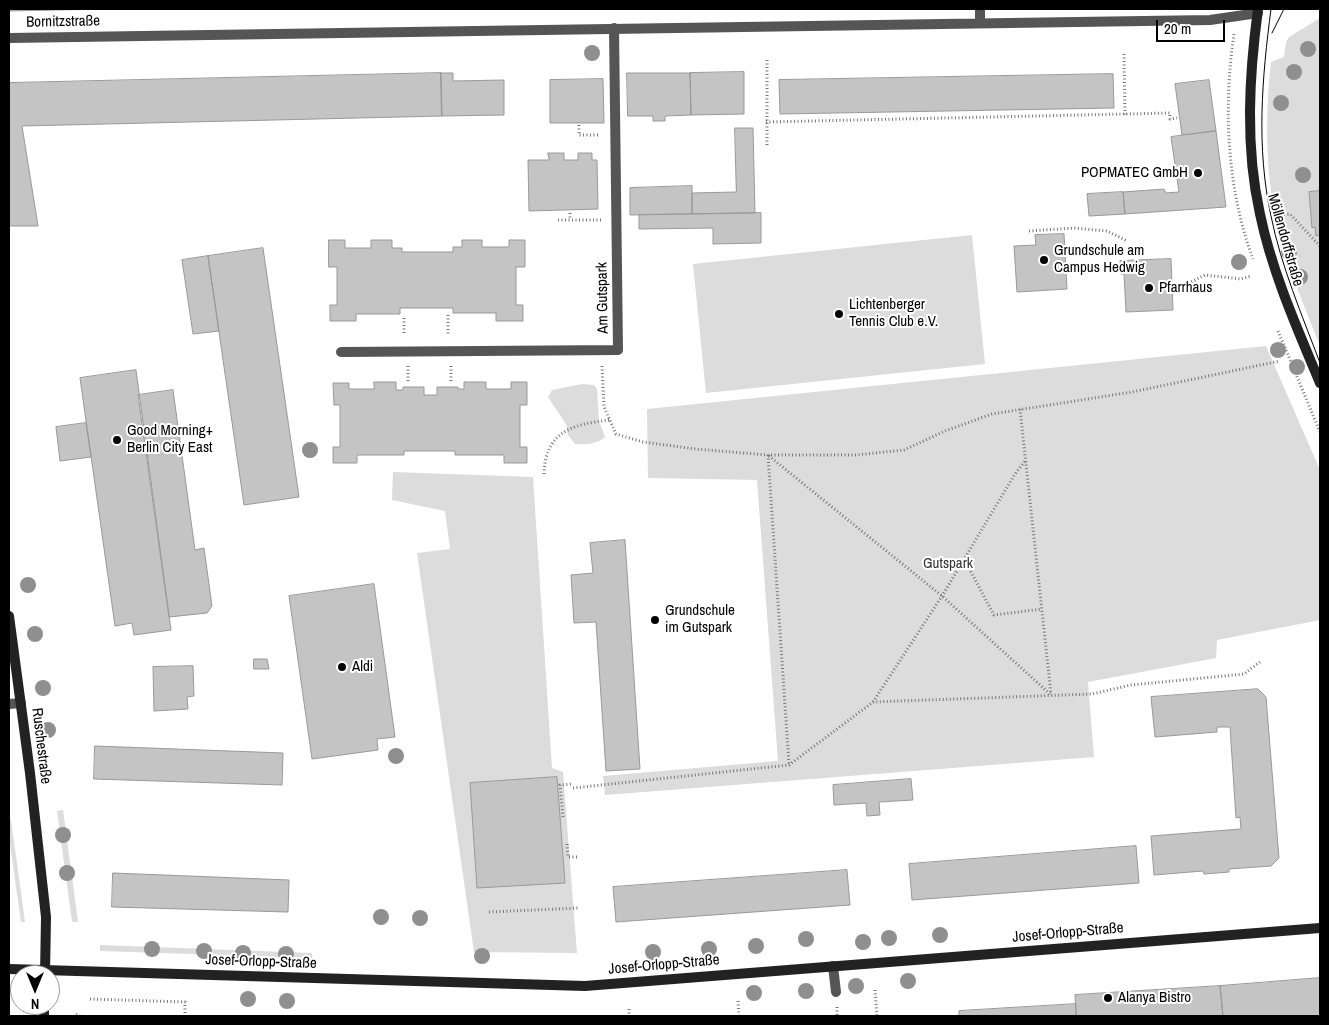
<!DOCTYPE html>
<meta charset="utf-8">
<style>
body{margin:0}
#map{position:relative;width:1329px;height:1025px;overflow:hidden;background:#fff;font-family:"Archivo Narrow",sans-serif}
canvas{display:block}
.frame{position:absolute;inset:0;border:10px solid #000;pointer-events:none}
.north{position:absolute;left:10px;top:965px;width:50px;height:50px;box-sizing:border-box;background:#fff;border:1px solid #999;border-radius:50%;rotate:180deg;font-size:14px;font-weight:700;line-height:20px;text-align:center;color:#000}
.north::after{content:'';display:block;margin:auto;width:18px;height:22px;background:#000;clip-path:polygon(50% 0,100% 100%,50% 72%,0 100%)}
.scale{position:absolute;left:1156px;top:20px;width:69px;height:22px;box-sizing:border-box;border:2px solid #000;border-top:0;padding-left:6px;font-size:15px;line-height:18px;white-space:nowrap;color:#000;-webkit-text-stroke:4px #fff;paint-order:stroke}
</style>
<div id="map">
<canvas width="1329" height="1025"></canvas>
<div class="frame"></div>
<div class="north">N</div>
<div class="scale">20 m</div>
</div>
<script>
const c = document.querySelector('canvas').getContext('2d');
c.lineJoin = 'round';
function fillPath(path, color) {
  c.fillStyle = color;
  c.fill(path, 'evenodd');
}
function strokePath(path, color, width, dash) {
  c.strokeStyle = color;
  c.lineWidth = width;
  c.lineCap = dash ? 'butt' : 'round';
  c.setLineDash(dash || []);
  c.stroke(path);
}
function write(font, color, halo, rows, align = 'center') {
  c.font = font + ' "Archivo Narrow",sans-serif';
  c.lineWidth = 4;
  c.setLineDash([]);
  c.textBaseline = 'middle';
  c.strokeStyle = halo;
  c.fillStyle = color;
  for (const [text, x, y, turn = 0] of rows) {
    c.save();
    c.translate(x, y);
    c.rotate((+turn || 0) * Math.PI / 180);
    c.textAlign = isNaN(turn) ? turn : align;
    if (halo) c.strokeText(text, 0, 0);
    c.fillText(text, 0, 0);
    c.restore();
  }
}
const green = new Path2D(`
 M1320,18V346C1304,306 1287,265 1277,223C1265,171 1265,115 1271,62L1284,57L1286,42L1289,37Z
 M972,235L985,364L706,393L693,264Z
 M1266,346L1320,470V620L1217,640L1216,658L1088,682L1094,757L605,795L603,776L778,761L757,480L648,478L647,409Z
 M582,384L594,385L597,389L599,421L605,437C597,444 585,445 575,444L568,435L566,424L548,397L552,390Z
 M393,472L533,477L552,768L563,772L577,953L474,952L417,553L450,549L445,511L392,500Z
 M63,810L78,922H72L57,811Z
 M9,820H11L25,922H21L9,837Z
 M100,945L312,953V958L100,951Z`);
const building = new Path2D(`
 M9,9H105L9,11Z
 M744,72V114L691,115L690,73Z
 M441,73H453V81L504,80V115L442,116Z
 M441,73L442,116L22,126L38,226H9V83Z
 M627,73H690L691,115L665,116V121H653V116H628Z
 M1113,74L1114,108L780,114L779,80Z
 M603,79L604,123H550V80Z
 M1209,80L1216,131L1182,135L1175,84Z
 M735,128H753L755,213L692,214V193L736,192Z
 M1216,131L1226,207L1125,214L1123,192L1164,189L1166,193L1179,192L1171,137Z
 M548,153H564V160H578V153H592V160H597L598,209L529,211L528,160H549Z
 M692,186V214L630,215V188Z
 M1320,191V235L1316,236L1315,227L1312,228L1309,192Z
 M1123,192L1125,214L1089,216L1087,194Z
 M761,213V243L713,244V228L639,229V215Z
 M1064,234L1067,289L1017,292L1014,246L1036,245L1035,235Z
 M329,240H345V248H371V240H392V248H402V252H453V247H462V240H482V247H509V240H525V267H516V305H523V321H496V313H453V308H400V314H356V321H330V305H337V267H329Z
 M263,248L299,497L244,505L208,256Z
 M208,256L219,331L193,334L182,260Z
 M1171,259L1173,310L1126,312L1124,274H1121L1120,261Z
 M136,370L171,630L134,635L132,623L115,626L80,378Z
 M374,382H396V390H403V387H424V395H437V387H458V389H464V382H486V389H511V382H527V405H520V447H527V463H504V455H455V451H404V455H357V463H333V447H340V405H334L333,383H349V389H374Z
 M173,390L195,550L204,548L212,606L207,613L169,617L138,395Z
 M86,423L91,457L60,461L56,427Z
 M625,540L640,769L606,771L596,622L574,623L571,575L593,573L590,543Z
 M374,584L395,737L377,739L378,750L312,759L289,596Z
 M254,659H267L269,669H254Z
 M193,666L194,696L187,697L188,709L154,711L153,667Z
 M1258,689L1266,697L1279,858L1271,866L1229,869V872L1204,874L1203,871L1154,875L1151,836L1241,829L1240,817L1236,818L1230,727H1217V732L1155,737L1151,697Z
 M95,746L283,753L282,785L94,779Z
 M557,777L565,883L477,888L470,783Z
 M911,779L913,800L879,802L880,815L867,816L866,803L834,805L833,785Z
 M1136,846L1139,883L912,900L909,864Z
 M847,870L850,905L616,922L613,887Z
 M113,873L289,880L288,912L112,907Z
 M1320,978V1016H1223L1220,986Z
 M1220,986L1223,1016H1076L1075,995Z
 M1076,1004V1016H959V1011Z`);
const path = new Path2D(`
 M1234,34C1223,108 1227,189 1253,259
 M1124,54L1125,115
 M766,122L1170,113V119L1177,118
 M579,125V135H599
 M767,145V60
 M570,213V220
 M1277,215L1290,214L1320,246
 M558,220H601
 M1029,231L1074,228L1107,231L1127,241
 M1185,285L1205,275L1241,279L1251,276
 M448,315V335
 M404,318V335
 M1278,331L1320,432
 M408,366V383
 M451,366V383
 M602,366L604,407L616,434L643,442L696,449L768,455H856L904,450L945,431L992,414L1132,392L1280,361
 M1020,409L1051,694
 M768,455L789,764
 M769,456L942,596L1050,694
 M544,474C545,432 572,424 610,420
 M964,559L994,615L1042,609
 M873,702L942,596L1015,474L1026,460
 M573,788L789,765L873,702L1092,694L1131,685L1244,674L1260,662
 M563,817L560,785L572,784
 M567,844L568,857H577
 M489,912L579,908
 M875,990L877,1016
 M90,999L185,1002V1016
 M738,1001L739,1016
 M837,1007V1016
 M629,1009V1016
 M76,1014L80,1016`);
const lane = new Path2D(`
 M341,352L618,350L614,28
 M9,704L21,703
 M833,966L836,992`);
const street = new Path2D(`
 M980,9V22
 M9,38L1210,20L1258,13`);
const secondary = new Path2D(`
 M1258,9C1249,76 1245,147 1260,214C1272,272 1297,328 1320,383
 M9,616L30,773L46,917L45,975
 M9,969L585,986L1320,928
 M44,1016V1005`);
const tram = new Path2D(`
 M1271,9C1262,78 1256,147 1271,216C1281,266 1302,315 1320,363
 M1272,33L1284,9`);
const trees = [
 [1308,49],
 [592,53],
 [1294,72],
 [1281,103],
 [1303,175],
 [1289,252],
 [1239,262],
 [1300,277],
 [1278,350],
 [1297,367],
 [310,450],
 [28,585],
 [35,634],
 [43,688],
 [48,730],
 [396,756],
 [63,835],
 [67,873],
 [381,917],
 [420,918],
 [940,935],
 [889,938],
 [806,939],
 [863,942],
 [756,946],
 [152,949],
 [709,949],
 [204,951],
 [653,952],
 [243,953],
 [286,954],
 [482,956],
 [908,981],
 [856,986],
 [806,991],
 [754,993],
 [248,999],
 [287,1001]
];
const markers = [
 [1198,173,5,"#000"],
 [1044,260,5,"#000"],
 [1149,288,5,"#000"],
 [839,314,5,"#000"],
 [117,440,5,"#000"],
 [655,620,5,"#000"],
 [342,667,5,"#000"],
 [1108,998,5,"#000"]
];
const streetNames = [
 ["Bornitzstraße",63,22,-1],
 ["Möllendorffstraße",1285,240,74],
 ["Am Gutspark",603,298,-91],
 ["Ruschestraße",41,746,83],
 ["Josef-Orlopp-Straße",1068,933,-5],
 ["Josef-Orlopp-Straße",261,962,2],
 ["Josef-Orlopp-Straße",664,965,-5]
];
const poiNames = [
 ["POPMATEC GmbH",1188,173,"right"],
 ["Grundschule am",1054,251],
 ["Campus Hedwig",1054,268],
 ["Pfarrhaus",1159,288],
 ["Lichtenberger",849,305],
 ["Tennis Club e.V.",849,322],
 ["Good Morning+",127,431],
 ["Berlin City East",127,448],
 ["Grundschule",665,611],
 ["im Gutspark",665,628],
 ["Aldi",352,667],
 ["Alanya Bistro",1118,998]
];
const parkNames = [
 ["Gutspark",948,564]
];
fillPath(green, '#dcdcdc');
fillPath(building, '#c4c4c4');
strokePath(building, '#999', 1);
strokePath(path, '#777', 3, [1, 2.5]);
strokePath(lane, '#555', 10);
strokePath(street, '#555', 10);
strokePath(secondary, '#222', 10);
strokePath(tram, '#000', 1);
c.fillStyle = '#8f8f8f';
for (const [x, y] of trees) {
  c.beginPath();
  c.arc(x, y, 8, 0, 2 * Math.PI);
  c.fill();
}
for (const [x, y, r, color] of markers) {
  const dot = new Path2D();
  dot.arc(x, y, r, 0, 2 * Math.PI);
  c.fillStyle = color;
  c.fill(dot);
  strokePath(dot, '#fff', 2);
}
write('15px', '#000', '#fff', streetNames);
write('15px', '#000', '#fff', poiNames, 'left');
write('15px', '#333', '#fff', parkNames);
</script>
